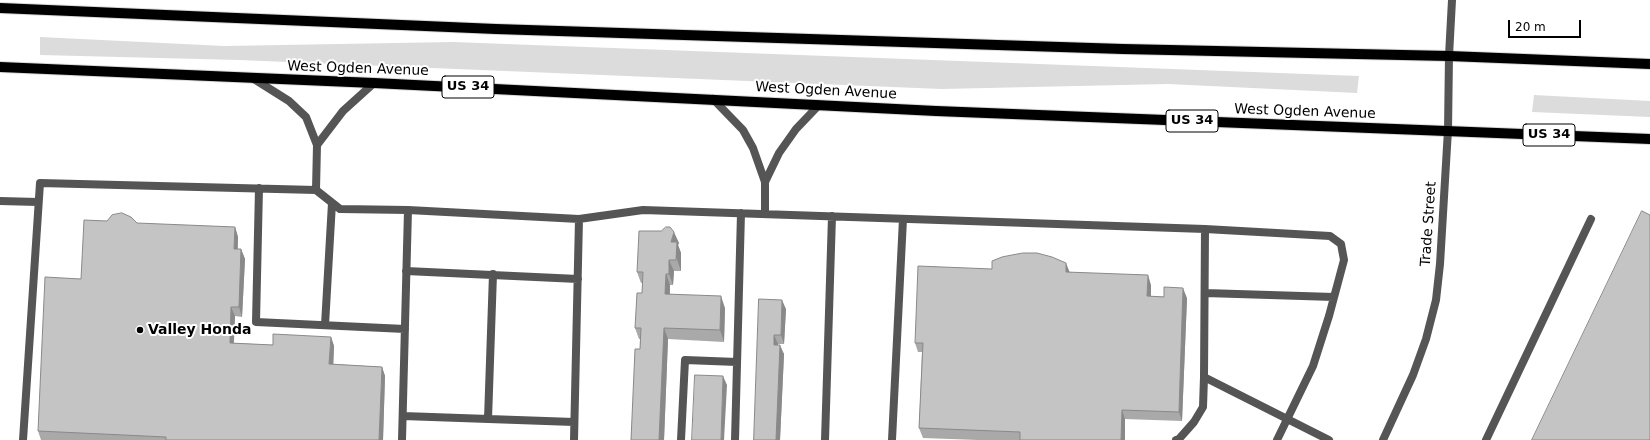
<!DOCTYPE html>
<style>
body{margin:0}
#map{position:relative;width:1650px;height:440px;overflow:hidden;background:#fff;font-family:"DejaVu Sans",sans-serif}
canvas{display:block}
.scale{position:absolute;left:1508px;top:20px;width:73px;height:18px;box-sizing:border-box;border:2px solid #000;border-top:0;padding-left:5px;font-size:12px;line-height:14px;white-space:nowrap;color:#000;-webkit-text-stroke:3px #fff;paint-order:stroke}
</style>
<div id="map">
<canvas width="1650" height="440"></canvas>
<div class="scale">20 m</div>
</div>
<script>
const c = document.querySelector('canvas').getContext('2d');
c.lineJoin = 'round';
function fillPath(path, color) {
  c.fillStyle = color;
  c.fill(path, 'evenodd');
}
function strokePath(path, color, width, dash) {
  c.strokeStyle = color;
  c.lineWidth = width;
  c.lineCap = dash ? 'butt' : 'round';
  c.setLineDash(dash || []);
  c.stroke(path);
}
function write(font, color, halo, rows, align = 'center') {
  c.font = font + ' "DejaVu Sans",sans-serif';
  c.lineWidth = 4;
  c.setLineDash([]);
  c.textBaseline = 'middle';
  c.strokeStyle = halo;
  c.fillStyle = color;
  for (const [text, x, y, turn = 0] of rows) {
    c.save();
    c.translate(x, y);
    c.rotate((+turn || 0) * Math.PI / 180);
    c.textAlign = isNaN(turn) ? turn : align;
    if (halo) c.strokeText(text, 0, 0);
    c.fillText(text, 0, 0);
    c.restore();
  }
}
const green = new Path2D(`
 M40,37L224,46L453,42L1359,76L1357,93L1168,84L941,89L239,60L40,55Z
 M1534,95L1650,101V117L1532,112Z`);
const lane = new Path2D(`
 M713,99L743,130L753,148L765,182V214
 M317,145L343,111L374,83
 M765,182L779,153L796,129L819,105
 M259,188L256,322L405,329
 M316,190L340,209L408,210L402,440
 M0,201L38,202
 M408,210L579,219L574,440
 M579,219L643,210L1205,229L1204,377L1329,440
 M1205,229L1330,236L1341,244L1344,260L1329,316L1313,366L1277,440
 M406,271L578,279
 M1205,293L1334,297
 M325,325L332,203
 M403,416L574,422
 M488,419L493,274
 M23,440L40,183L316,190L317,145L306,117L289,101L254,79
 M681,440L685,360L737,362
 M735,440L741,213
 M825,440L832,216
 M892,440L903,219
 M1176,440L1179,439L1194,422L1203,407L1204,377
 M1486,440L1591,219`);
const street = new Path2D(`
 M1383,440L1413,375L1426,339L1436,300L1440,264L1448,130L1449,56L1452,0`);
const primary = new Path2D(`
 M0,8L496,29L1123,49L1449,56L1650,64
 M0,67L374,83L936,111L1650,139`);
const wall = new Path2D(`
 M235,227L238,237V249H241L245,259L242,317L235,316L234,343L273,345L331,337L334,346L333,364L382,367L385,376L383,440H41L38,431L81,279Z
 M661,231L679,243L678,245L681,253V271H674L673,285H670V294L725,308L724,342L668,339L664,440H631L640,349V339H639L635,328L642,293V283H641L637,272Z
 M1069,272L1151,285V296L1187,298L1182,421L1125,419V440H978L923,438L919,428L922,352H918L915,343Z
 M759,299L786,309L784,344H778V345L784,354L780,440H754Z`);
const shadedWall = new Path2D(`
 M235,227L238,237L237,259L234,249Z
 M674,232L679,243L678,245L681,253V271L671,242Z
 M241,249L245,259L242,317L239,307Z
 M669,260L674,271L673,285L669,274Z
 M1066,263L1070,273L1066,272Z
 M666,274L670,285L669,305L665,294Z
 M1148,275L1151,285V306L1147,296Z
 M1183,288L1187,298L1182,421L1179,412Z
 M721,296L725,308L724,342L720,330Z
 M782,300L786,309L784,344L781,335Z
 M231,307L235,316L233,353L230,343Z
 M664,328L668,339L664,440H659Z
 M774,335L778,344L777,354L774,345Z
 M331,337L334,346L333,374L329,364Z
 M780,345L784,354L780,440H776Z
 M382,367L385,376L383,440H379Z
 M723,376L727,385L724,440H721Z
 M1122,410L1125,419V440H1121Z`);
const building = new Path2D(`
 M1642,211L1650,215V440H1532Z
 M122,213L131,217L137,223L235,227L234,249H241L239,307H231L230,343L273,345V334L331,337L329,364L382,367L379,440H166V437L38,431L45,277L81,279L84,220L107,221L112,215Z
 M666,227H670L674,232L671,242H677L676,260H669V274H666L665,294L721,296L720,330L664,328L659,440H631L635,349H640L641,328H635L637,293H642L643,272H637L639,231H661Z
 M1023,253H1037L1052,257L1066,263V272L1148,275L1147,296L1164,297V287L1183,288L1179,412L1122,410L1121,440H1020V432L919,428L923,343H915L918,266L992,269V261L1002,257Z
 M759,299L782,300L781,335H774V345H780L776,440H754Z
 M695,375L723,376L721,440H692Z`);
const markers = [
 [140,330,4,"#000"]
];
const shields = [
 [468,87,52],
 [1192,121,52],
 [1549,135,52]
];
const shieldNames = [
 ["US 34",468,87],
 ["US 34",1192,121],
 ["US 34",1549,135]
];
const streetNames = [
 ["West Ogden Avenue",358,69,2],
 ["West Ogden Avenue",826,91,3],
 ["West Ogden Avenue",1305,112,2],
 ["Trade Street",1429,224,-86]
];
const poiNames = [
 ["Valley Honda",148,330]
];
fillPath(green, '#dcdcdc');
strokePath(primary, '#dbdbdb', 12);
strokePath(lane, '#555', 8);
strokePath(street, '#555', 8);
strokePath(primary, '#000', 10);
fillPath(wall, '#a9a9a9');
fillPath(shadedWall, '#898989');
fillPath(building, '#c4c4c4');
strokePath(building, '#898989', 1);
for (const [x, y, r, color] of markers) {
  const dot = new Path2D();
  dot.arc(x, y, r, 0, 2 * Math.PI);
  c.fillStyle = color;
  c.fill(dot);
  strokePath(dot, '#fff', 1.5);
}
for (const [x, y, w] of shields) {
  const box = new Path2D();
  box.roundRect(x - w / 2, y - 11, w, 22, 3);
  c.fillStyle = '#fff';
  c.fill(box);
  strokePath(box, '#000', 1);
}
write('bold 13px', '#000', null, shieldNames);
write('14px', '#000', '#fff', streetNames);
write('bold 14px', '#000', '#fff', poiNames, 'left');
</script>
